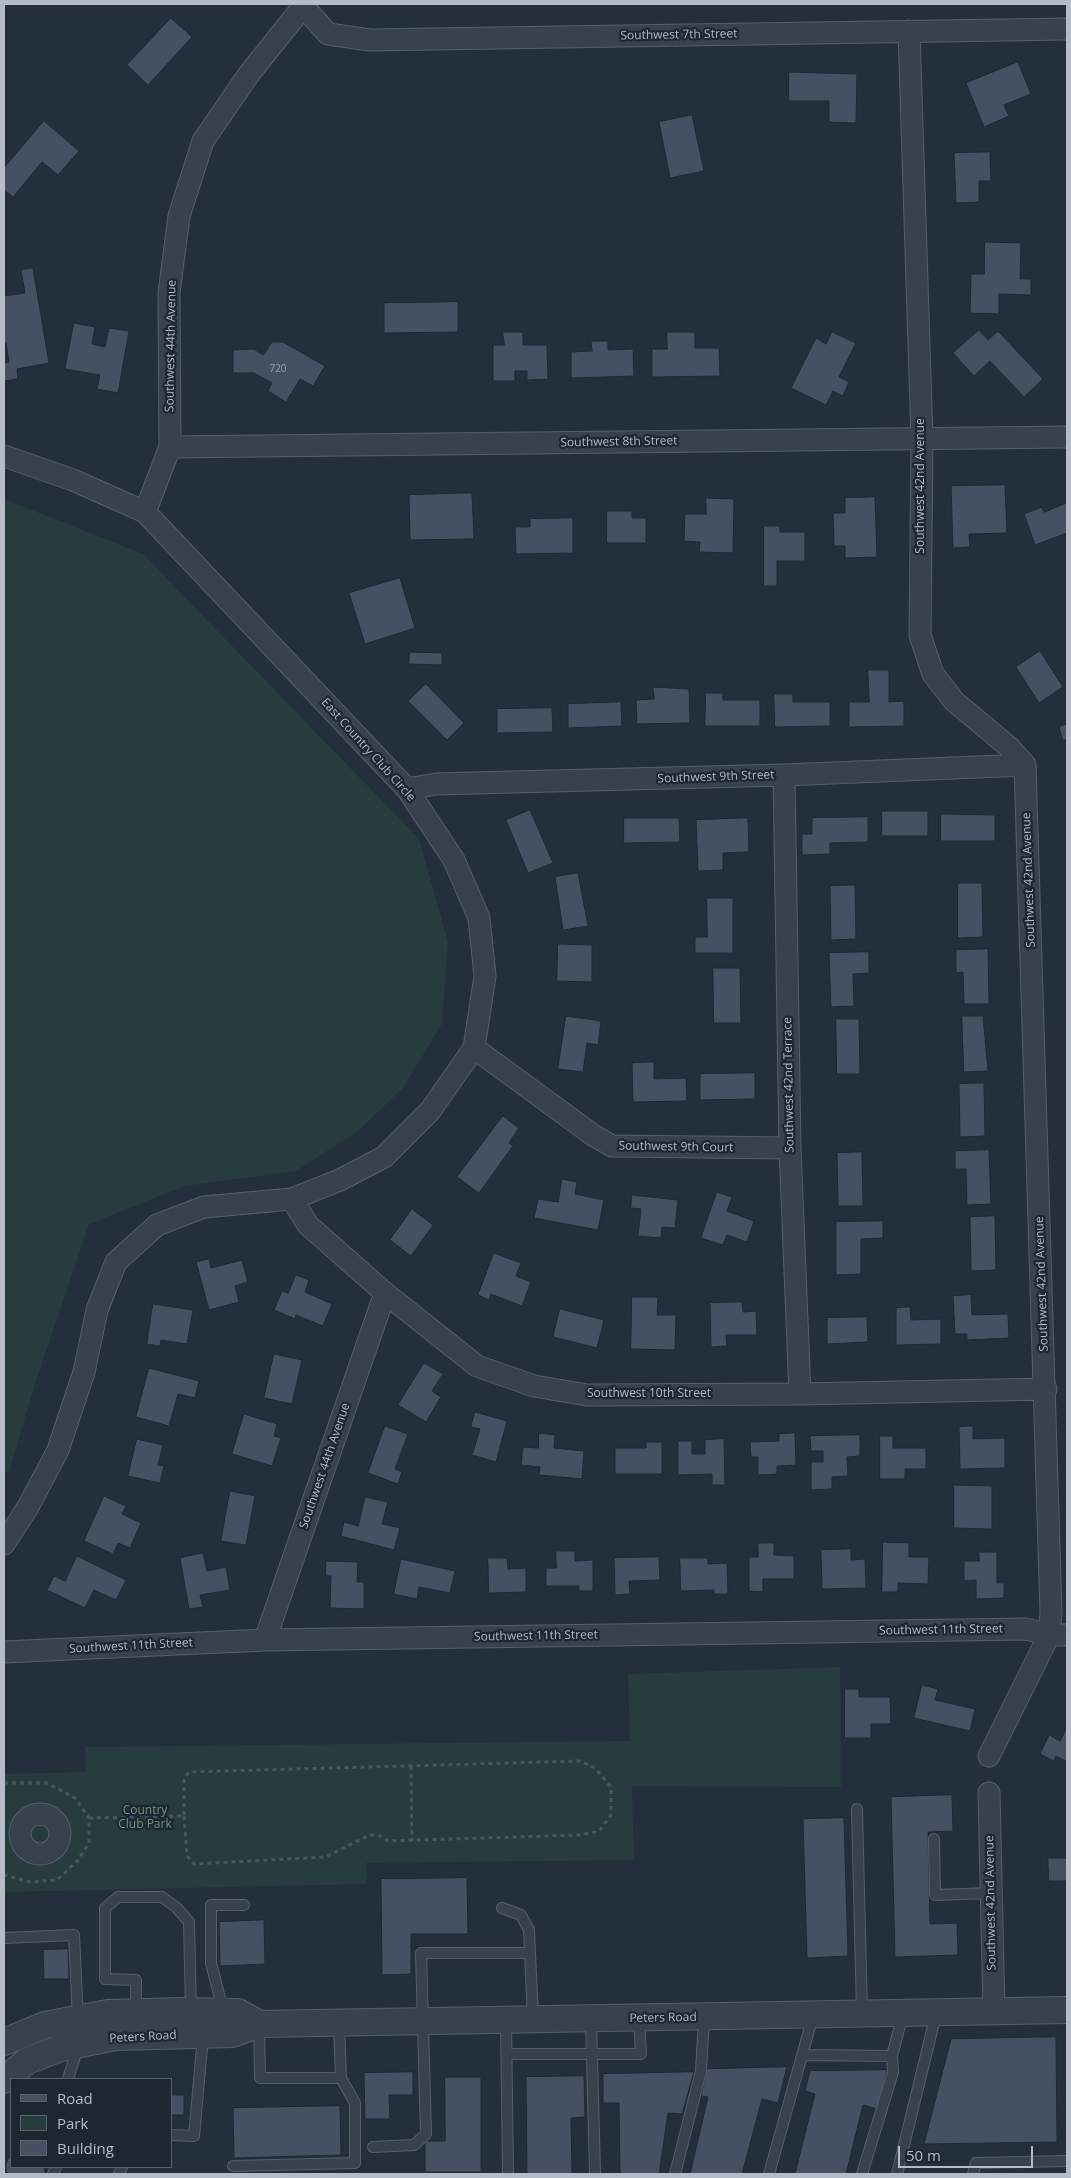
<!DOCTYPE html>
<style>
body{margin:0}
#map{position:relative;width:1071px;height:2178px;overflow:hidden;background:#242f3e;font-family:"Open Sans",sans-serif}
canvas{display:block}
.frame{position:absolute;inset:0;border:5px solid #b4bcc9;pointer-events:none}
.legend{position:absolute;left:10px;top:2078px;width:162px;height:90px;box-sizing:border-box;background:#1d2633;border:1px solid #59626f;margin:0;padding:6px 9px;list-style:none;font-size:15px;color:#b4bcc9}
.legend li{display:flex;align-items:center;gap:10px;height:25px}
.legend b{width:25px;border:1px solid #59626f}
.scale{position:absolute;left:898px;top:2146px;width:135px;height:22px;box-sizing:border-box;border:2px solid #b4bcc9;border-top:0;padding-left:6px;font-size:15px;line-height:18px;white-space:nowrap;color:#b4bcc9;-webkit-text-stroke:4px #1d2633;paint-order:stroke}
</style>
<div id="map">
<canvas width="1071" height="2178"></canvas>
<div class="frame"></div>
<ul class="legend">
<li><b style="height:6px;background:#465061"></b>Road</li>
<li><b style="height:14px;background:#263c3f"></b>Park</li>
<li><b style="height:14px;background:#455162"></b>Building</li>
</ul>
<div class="scale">50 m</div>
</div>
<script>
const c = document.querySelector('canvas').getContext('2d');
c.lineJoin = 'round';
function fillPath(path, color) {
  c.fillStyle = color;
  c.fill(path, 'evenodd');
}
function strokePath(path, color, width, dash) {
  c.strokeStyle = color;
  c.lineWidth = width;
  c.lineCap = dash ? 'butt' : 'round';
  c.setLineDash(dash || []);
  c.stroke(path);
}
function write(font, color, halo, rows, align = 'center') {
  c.font = font + ' "Open Sans",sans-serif';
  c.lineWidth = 4.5;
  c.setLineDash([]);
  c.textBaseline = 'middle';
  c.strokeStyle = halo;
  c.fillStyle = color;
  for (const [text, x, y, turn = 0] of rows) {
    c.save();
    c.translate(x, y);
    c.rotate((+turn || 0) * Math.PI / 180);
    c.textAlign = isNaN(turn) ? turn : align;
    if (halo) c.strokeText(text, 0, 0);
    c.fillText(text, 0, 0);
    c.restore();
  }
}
const green = new Path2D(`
 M4,499L143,554L419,839L448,942L442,1024L402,1089L358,1131L296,1171L184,1186L89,1224L34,1387L10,1469L4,1475Z
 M840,1667L841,1787L632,1786L634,1860L366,1863L367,1884L4,1892V1774L86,1772L85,1747L630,1741L628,1674Z`);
const building = new Path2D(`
 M171,18L192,37L148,85L127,65Z
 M1018,62L1031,94L1004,105L1009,116L984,127L966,83Z
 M789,72L857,74L856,123L829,122V101H789Z
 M692,115L704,171L670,178L659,122Z
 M44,121L79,151L58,175L42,162L13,197L4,190V168Z
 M990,152L991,181H979V202L956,203L954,153Z
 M985,242L1021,243L1020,279H1031V295L999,294V314L970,313L971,274H984Z
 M33,268L49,363L17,369L18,379L4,381V363L9,362L6,343H4V296L25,293L21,270Z
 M458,302V332L384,333V303Z
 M74,323L95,327L92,344L105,347L109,328L129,331L118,393L97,389L100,375L65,369Z
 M979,330L988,340L998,331L1043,379L1024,397L990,361L974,376L953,353Z
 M503,332H523V345H547L548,379L527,380V371H515V381H493V345H504Z
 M667,332H695V348H719L720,376L652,377V349H667Z
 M832,332L856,343L839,377L849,382L843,396L833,391L826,405L791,388L816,338L826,344Z
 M591,341H608V350L633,349L634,376L571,378V352L592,351Z
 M272,342H283L325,366L313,386L300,379L286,402L268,391L272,383L254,373H233V350L254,349L263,355Z
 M1005,485L1007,533L969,534L970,547L953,548L951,486Z
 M472,493L474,539L410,540L409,495Z
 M875,497L877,557L845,558V546H834L833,513H845V498Z
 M706,498L734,499L733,553L699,552L700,542L684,541L685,514H706Z
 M1067,503V533L1035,545L1024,514L1042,507L1044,512Z
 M607,511H632V518H646V543H607Z
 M573,518V553L516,554L515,527H530V519Z
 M764,526H780V532H805V561H777V586H764Z
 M400,578L415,628L365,644L349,593Z
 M1040,651L1063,687L1039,703L1016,667Z
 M410,652L442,653V665L409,664Z
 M868,670H889V702L904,701V726L849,727V702H869Z
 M426,684L464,723L447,740L408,701Z
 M653,687L689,689L690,723L637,724L636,700L654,699Z
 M706,693H723V700H760V726H705Z
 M774,694H793V702H830V726L775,727Z
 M621,702L622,726L568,728V704Z
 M552,708L553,732L497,733V709Z
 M1067,724V739L1063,741L1059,727Z
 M530,810L553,863L528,873L506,820Z
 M882,811H928V836H882Z
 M941,814L995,815V841H941Z
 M868,817V842L830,843V854L802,855V834H812V818Z
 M624,818H679L680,842L624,843Z
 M748,818L749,852L723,853V870L698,871L696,820Z
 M578,873L588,926L563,930L555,877Z
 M958,883H982L983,937L958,938Z
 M855,885L856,939L831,940L830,886Z
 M707,898H733V953H695V937H707Z
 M558,944L592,945V982L557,981Z
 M988,949L989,1004H964L963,972L956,973V950Z
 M869,952V973L853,974L854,1006L831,1007L829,953Z
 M713,968H740L741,1023H714Z
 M566,1016L601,1021L598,1045L587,1043L583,1072L558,1069Z
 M962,1016H983L988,1071L964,1072Z
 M836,1019H859L860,1074H837Z
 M654,1062V1079L686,1078L687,1101L633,1102L632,1063Z
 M755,1073V1099L700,1100V1074Z
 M984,1083L985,1136L960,1137L959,1084Z
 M503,1116L519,1128L509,1143L513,1146L479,1193L457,1177Z
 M989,1150L991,1204L967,1205L966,1169H955V1151Z
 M862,1152L863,1206H838L837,1153Z
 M562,1179L577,1182L575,1194L604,1200L598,1230L534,1218L538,1199L558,1202Z
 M717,1192L732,1197L727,1211L754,1221L747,1242L727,1235L723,1245L701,1238Z
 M632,1195L678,1200L675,1228L662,1227L661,1238L638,1236L641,1209L631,1208Z
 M412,1209L433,1225L411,1256L390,1240Z
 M995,1216L996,1270L971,1271L970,1217Z
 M883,1221V1238L861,1239V1274L836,1275V1222Z
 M494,1253L521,1263L516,1276L531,1282L522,1306L491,1294L489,1300L478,1295Z
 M209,1259L211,1268L242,1260L248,1282L235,1286L239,1302L209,1310L196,1262Z
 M296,1275L309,1280L305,1292L332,1304L323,1326L296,1315L295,1319L274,1310L282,1291L288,1293Z
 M971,1295L972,1315L1008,1314L1009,1338L967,1340V1334H955L953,1296Z
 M632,1297H658L657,1315H676L675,1350L631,1349Z
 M742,1302L743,1312L756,1311L757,1335H726L727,1346L711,1347L710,1303Z
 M153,1304L193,1310L187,1344L161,1340L160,1346L147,1344Z
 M910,1307L911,1320L941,1319V1344L896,1345V1308Z
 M560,1309L604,1320L597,1348L553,1337Z
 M867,1317L868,1342L827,1344V1318Z
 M274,1354L302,1360L292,1404L264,1398Z
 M424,1363L443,1374L432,1391L441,1397L426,1422L398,1405Z
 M149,1368L199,1381L195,1398L178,1394L169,1426L136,1417Z
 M475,1412L507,1421L496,1462L472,1455L480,1429L471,1427Z
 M244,1414L277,1424L274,1436L281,1438L272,1466L232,1454Z
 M385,1426L408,1434L395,1469L402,1472L398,1484L368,1473Z
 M973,1426V1439L1005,1438V1468L960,1469L959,1427Z
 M539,1433L555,1435L554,1448L584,1451L582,1479L539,1475L540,1467L521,1465L523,1447L538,1448Z
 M795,1433L796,1465L777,1466V1474L758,1475V1457H751L750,1442L779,1441V1434Z
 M860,1435V1456L847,1457L848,1476L832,1477V1489L811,1490V1462H823V1451H811L810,1436Z
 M880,1436H893V1448H926V1469H905V1479H880Z
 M137,1439L163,1445L158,1465L164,1466L160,1483L128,1476Z
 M724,1439L725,1485H712V1474L678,1475V1441H692V1454H705V1440Z
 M646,1442H662V1474H615V1448H646Z
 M954,1485L992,1486V1529L954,1528Z
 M230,1491L255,1496L246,1545L221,1541Z
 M104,1496L126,1506L122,1514L141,1523L130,1548L118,1543L113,1554L84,1541Z
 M365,1497L388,1502L382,1524L400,1528L394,1550L341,1536L344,1522L358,1526Z
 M883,1542L909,1543V1557H929L928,1584L898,1583V1592H882Z
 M758,1543H774V1555L794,1556V1579H763V1592L749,1591V1557H758Z
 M851,1549V1560L865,1559L866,1588L822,1589L821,1550Z
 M556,1551H575V1561L593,1560V1591H579V1586H546V1568H556Z
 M979,1552H997V1583H1004V1598L976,1599V1580L964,1581V1561H979Z
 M203,1553L207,1571L226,1567L230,1590L200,1595L203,1607L189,1609L180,1558Z
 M77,1556L126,1580L116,1600L94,1590L85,1608L47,1590L54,1576L65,1581Z
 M659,1557L660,1580L629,1581L630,1594L615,1595L614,1558Z
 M488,1558H507L508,1569L526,1568V1592L489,1593Z
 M680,1558H708V1564L727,1563L728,1594H714V1590L681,1591Z
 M401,1559L455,1571L450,1593L419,1587L417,1599L394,1594Z
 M326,1561L358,1562L357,1582H364V1609L330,1608L331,1576H326Z
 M922,1685L938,1689L935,1700L975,1709L970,1731L914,1718Z
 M845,1689H859V1697H890L891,1724H871V1738H845Z
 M1067,1727V1762L1056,1756L1054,1761L1040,1754L1049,1735L1060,1741Z
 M952,1795L953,1831L928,1832L930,1924L957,1923L958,1955L895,1957L891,1797Z
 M844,1818L848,1956L807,1958L803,1819Z
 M1048,1858H1067V1881H1049Z
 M467,1878L468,1934H411V1974L382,1975L381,1879Z
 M264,1920L265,1964L220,1966L219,1922Z
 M68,1949L69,1979H44L43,1950Z
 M1056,2037L1057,2142L924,2144L951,2039Z
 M787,2067L778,2103L762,2099L742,2174H690L708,2097L701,2096L707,2069Z
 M887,2070L878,2109L863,2105L846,2174H795L815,2094L805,2091L810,2071Z
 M413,2072V2095H389L390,2119H365L364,2073Z
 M694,2072L682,2114L668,2113L659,2174H620L619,2103H603V2074Z
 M584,2076L585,2117L571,2118L572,2174H527L526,2077Z
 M445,2077H481V2172H425V2141H445Z
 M171,2095H184V2115H171Z
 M340,2106L341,2155L234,2158L233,2108Z`);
const path = new Path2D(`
 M411,1766L412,1841
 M4,1783H47L75,1798L89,1818V1843L78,1860L57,1880L30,1882L4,1875
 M89,1818L184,1816V1780L189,1772L580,1761L595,1768L611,1787V1815L599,1831L580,1835L388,1841L378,1835H370L325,1857L194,1864L187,1856L184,1816`);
const service = new Path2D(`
 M857,1809L862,2013
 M934,1839L935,1895L991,1893
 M4,1938L74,1935L78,2019
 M530,1953L533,2019
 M223,2010L211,1963V1905H244
 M136,2012V1980L105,1979V1908L118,1897H162L177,1908L189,1922L191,2010
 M591,2019L595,2174
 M506,2021L508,2174
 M259,2025L260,2078H341L339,2024
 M507,2054H641L639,2019
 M802,2055L892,2056
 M68,2079L78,2047
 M171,2135L194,2136L203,2036
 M373,2147L414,2145L426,2134L421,1953H530L529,1930L521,1915L502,1908
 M233,2166L355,2163V2103L341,2078
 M53,2174L56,2167
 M119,2174L122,2167
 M675,2174L701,2071L704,2017
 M769,2174L813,2016
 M862,2174L893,2072L892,2056L903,2014
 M897,2174L936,2014
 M973,2174L976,2163L1067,2161`);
const minor = new Path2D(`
 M303,6L328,34L370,40L1067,29
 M909,31L922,439L920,635L933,674L954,701L1010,748L1025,765L1051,1613L1049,1635L989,1756
 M170,447L1067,437
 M4,456L73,480L145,512L407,789L454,860L479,918L485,976L474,1048L430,1111L384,1157L340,1180L292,1199L204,1207L157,1225L116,1262L97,1310L84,1372L58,1450L28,1507L4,1544
 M145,512L170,447L169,293L179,216L203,141L249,74L305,4
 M784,775L790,1148L800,1394
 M407,789L436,784L784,775L1025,765
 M474,1048L593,1135L612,1146L790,1148
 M292,1199L308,1225L385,1293L477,1366L534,1386L587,1395L800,1394L1046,1389
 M265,1640L385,1293
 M4,1652L265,1640L1027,1629L1049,1635H1067
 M989,1793L994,2012
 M20 1834a20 20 0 1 1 40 0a20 20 0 1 1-40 0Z`);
const tertiary = new Path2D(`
 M4,2042L45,2025L108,2013L183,2011L238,2012L259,2024
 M4,2080L27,2061L61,2048L115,2037L232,2034L259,2024L1067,2010`);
const secondary = new Path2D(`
 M21,2167L30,2174`);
const numberNames = [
 ["720",278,369]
];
const streetNames = [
 ["Southwest 7th Street",679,35,-1],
 ["Southwest 44th Avenue",171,346,-89],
 ["Southwest 8th Street",619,442,-1],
 ["Southwest 42nd Avenue",921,486,-90],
 ["East Country Club Circle",368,750,48],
 ["Southwest 9th Street",716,777,-2],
 ["Southwest 42nd Avenue",1029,880,-92],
 ["Southwest 42nd Terrace",789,1085,-91],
 ["Southwest 9th Court",676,1147,1],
 ["Southwest 42nd Avenue",1042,1284,-92],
 ["Southwest 10th Street",649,1394],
 ["Southwest 44th Avenue",325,1466,-71],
 ["Southwest 11th Street",941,1630,-1],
 ["Southwest 11th Street",536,1636,-1],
 ["Southwest 11th Street",131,1646,-3],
 ["Southwest 42nd Avenue",991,1903,-91],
 ["Peters Road",663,2018,-1],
 ["Peters Road",143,2037,-3]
];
const parkNames = [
 ["Country",145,1811],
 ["Club Park",145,1825]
];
fillPath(green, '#263c3f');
fillPath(building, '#455162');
strokePath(building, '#1f2835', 1);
strokePath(service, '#565f6c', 12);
strokePath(minor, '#565f6c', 23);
strokePath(tertiary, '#565f6c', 28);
strokePath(secondary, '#565f6c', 29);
strokePath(path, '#44595c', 3, [4, 4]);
strokePath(service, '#38414e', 10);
strokePath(minor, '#38414e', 21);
strokePath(tertiary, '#38414e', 26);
strokePath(secondary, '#465061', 28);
write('10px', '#98a1af', null, numberNames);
write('12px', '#b4bcc9', '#1d2633', streetNames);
write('12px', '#6b9a76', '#1d2633', parkNames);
</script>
